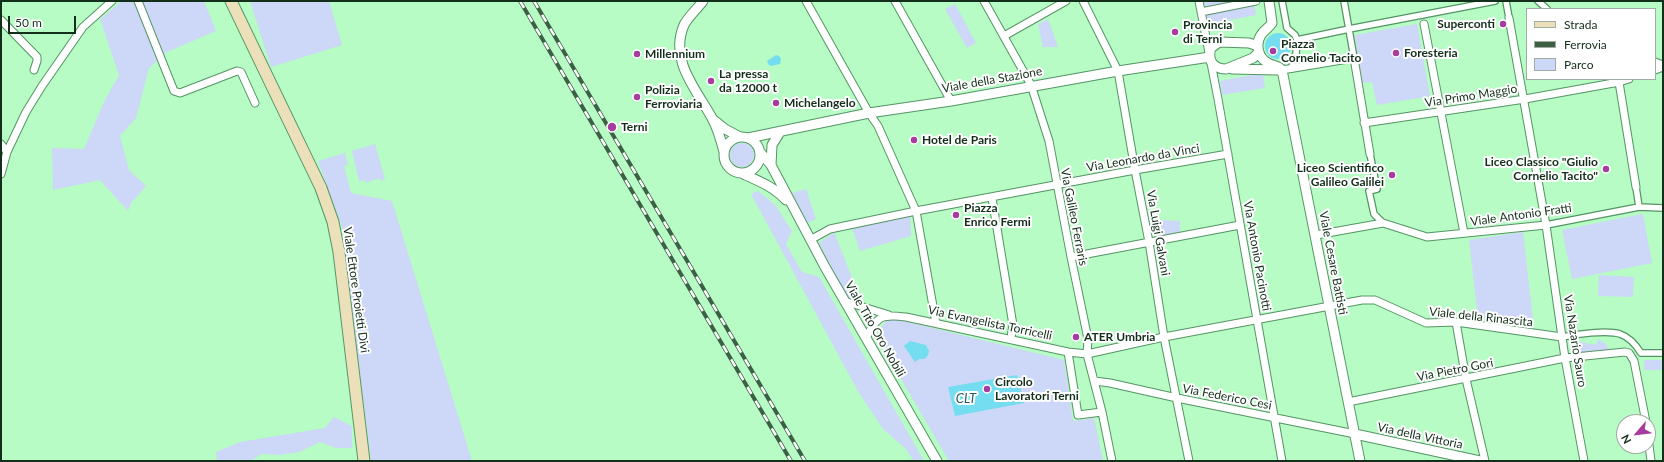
<!DOCTYPE html>
<style>
body{margin:0}
#map{position:relative;width:1664px;height:462px;overflow:hidden;background:#b7fbc5;font-family:Lato,sans-serif}
canvas{display:block}
.frame{position:absolute;inset:0;border:2px solid #132f1b;pointer-events:none}
.legend{position:absolute;left:1526px;top:8px;width:130px;height:72px;box-sizing:border-box;background:#fff;border:1px solid #a1aca4;margin:0;padding:5px 7px;list-style:none;font-size:12px;color:#132f1b}
.legend li{display:flex;align-items:center;gap:8px;height:20px}
.legend b{width:20px;border:1px solid #a1aca4}
.north{position:absolute;left:1616px;top:414px;width:40px;height:40px;box-sizing:border-box;background:#fff;border:1px solid #a1aca4;border-radius:50%;rotate:242deg;font-size:11px;font-weight:700;line-height:16px;text-align:center;color:#132f1b}
.north::after{content:'';display:block;margin:auto;width:14px;height:18px;background:#a53c9e;clip-path:polygon(50% 0,100% 100%,50% 72%,0 100%)}
.scale{position:absolute;left:8px;top:16px;width:68px;height:18px;box-sizing:border-box;border:2px solid #132f1b;border-top:0;padding-left:5px;font-size:12px;line-height:14px;white-space:nowrap;color:#132f1b;-webkit-text-stroke:3px #fff;paint-order:stroke}
</style>
<div id="map">
<canvas width="1664" height="462"></canvas>
<div class="frame"></div>
<ul class="legend">
<li><b style="height:5px;background:#ebe0b9"></b>Strada</li>
<li><b style="height:5px;background:#3b6044"></b>Ferrovia</li>
<li><b style="height:11px;background:#cdd7f7"></b>Parco</li>
</ul>
<div class="north">N</div>
<div class="scale">50 m</div>
</div>
<script>
const c = document.querySelector('canvas').getContext('2d');
c.lineJoin = 'round';
function fillPath(path, color) {
  c.fillStyle = color;
  c.fill(path, 'evenodd');
}
function strokePath(path, color, width, dash) {
  c.strokeStyle = color;
  c.lineWidth = width;
  c.lineCap = dash ? 'butt' : 'round';
  c.setLineDash(dash || []);
  c.stroke(path);
}
function write(font, color, halo, rows, align = 'center') {
  c.font = font + ' Lato,sans-serif';
  c.lineWidth = 4;
  c.setLineDash([]);
  c.textBaseline = 'middle';
  c.strokeStyle = halo;
  c.fillStyle = color;
  for (const [text, x, y, turn = 0] of rows) {
    c.save();
    c.translate(x, y);
    c.rotate((+turn || 0) * Math.PI / 180);
    c.textAlign = isNaN(turn) ? turn : align;
    if (halo) c.strokeText(text, 0, 0);
    c.fillText(text, 0, 0);
    c.restore();
  }
}
const green = new Path2D(`
 M122,1H204L216,31L167,52L149,68L136,118L120,136L129,170L146,186L131,203L128,211L100,180L53,190L52,148L84,149L104,102L119,75L100,19Z
 M250,1H329L342,45L271,67Z
 M1216,1H1254L1256,15L1208,24L1204,3Z
 M955,4L976,43L967,48L945,9Z
 M1048,19L1058,47H1043L1038,24Z
 M1417,24L1430,96L1377,105L1372,82L1362,83L1355,35Z
 M1263,73L1265,88L1222,95L1220,81Z
 M730 155a12 12 0 1 1 24 0a12 12 0 1 1-24 0Z
 M375,144L385,179L381,181L379,178L366,183L365,180L359,181L352,151Z
 M345,153L348,165L344,166L351,193L392,201L472,461H371L342,227L318,161Z
 M806,189L816,219L807,223L792,193Z
 M758,191L775,205L792,231L786,244L802,272L819,277L924,461H914L905,448L883,429L859,393L751,194Z
 M910,211L911,236L860,251L851,225Z
 M1643,214L1652,263L1572,279L1562,230Z
 M1158,220L1180,221V233L1157,239Z
 M834,232L860,298L847,299L819,243Z
 M1523,232L1533,319L1478,318L1469,240Z
 M1599,275L1634,277L1633,297L1598,296Z
 M883,316L1064,360L1073,421L1094,418L1103,461H949L877,338L883,324H885Z
 M1598,339L1606,344L1610,350L1580,354L1574,352L1572,344L1576,341L1596,345Z
 M1644,360H1663V370H1644Z
 M334,417L352,426V448H336L320,442L299,452L279,455L261,454L251,461H217L216,452L240,442L325,428Z`);
const water = new Path2D(`
 M1265 46a13 13 0 1 1 26 0a13 13 0 1 1-26 0Z
 M776,55L779,56L781,59L780,64L771,66L769,65L767,61Z
 M910,341L926,345L929,351L928,355L925,359H919L915,362L904,346Z
 M1017,375L1024,403L955,416L948,387Z`);
const pedestrian = new Path2D(`
 M1282,1L1287,28L1295,35L1297,40L1296,54L1292,60L1293,68
 M1344,1L1354,58
 M1506,1L1509,18
 M1538,1L1547,9
 M1297,40L1349,29L1495,1
 M1370,154L1377,189L1369,191L1374,214L1383,223
 M1636,187L1639,207
 M1546,225L1639,207L1663,208
 M1562,337C1576,334 1607,330 1620,334C1629,337 1636,345 1641,353H1663`);
const minor = new Path2D(`
 M138,1L174,91L180,93L237,71L241,72L255,103
 M806,1L869,113L878,126L916,211L936,323
 M895,1L951,101
 M984,1L1031,85L1049,141L1071,257L1088,339L1087,354L1102,412L1078,415L1068,352
 M1083,1L1118,71L1135,170L1149,242L1164,337L1189,461
 M1199,1L1218,99L1282,461
 M1201,12L1256,1
 M1509,18L1546,225L1565,358L1584,461
 M1,20L37,57V61L34,70
 M1424,24L1464,233
 M1004,36L1066,1
 M1655,62L1663,65
 M1282,70L1354,58L1370,154
 M1655,70L1663,67
 M1619,82L1636,187
 M1364,123L1525,99L1619,82L1629,79
 M1,144L7,152
 M1,174L7,152L26,112L42,86L83,27L112,1
 M992,198L1013,325L1011,338
 M1316,235L1383,223L1427,237L1546,225
 M810,240L830,229L916,211L1135,170L1228,154
 M1071,257L1240,225
 M844,301L889,315
 M1456,322L1466,379L1485,461
 M866,338C877,316 881,314 906,317L1068,352L1087,354L1164,337L1362,300H1375L1426,323L1456,322L1562,337
 M1095,381L1110,383L1177,398L1355,434
 M1348,402L1565,358L1625,352L1629,353L1634,361L1646,422
 M1102,412L1112,461
 M1648,437L1651,461`);
const tertiary = new Path2D(`
 M703,1C698,8 688,17 684,25C669,60 696,89 712,118C718,129 721,140 724,152
 M1269,1L1272,23C1269,28 1264,30 1261,35C1255,44 1258,58 1268,63C1273,66 1278,65 1282,70
 M1258,46L1249,43L1219,42L1211,48C1207,60 1213,69 1226,69L1253,58L1259,52
 M1232,69L1277,70
 M1282,70L1360,461
 M715,121L725,129L740,137
 M724 155a18 18 0 1 1 36 0a18 18 0 1 1-36 0Z
 M748,138L869,113L951,101L1118,71L1210,57
 M760,152L771,165L825,267L937,461
 M771,165L772,145L780,132
 M743,174C759,181 774,187 786,200
 M1355,434L1480,461`);
const secondary = new Path2D(`
 M231,1L321,188L333,222L339,252L364,461`);
const rail = new Path2D(`
 M520,1L791,461
 M534,1L805,461`);
const markers = [
 [1503,24,4,"#a53c9e"],
 [1175,32,4,"#a53c9e"],
 [1273,51,4,"#a53c9e"],
 [1396,53,4,"#a53c9e"],
 [637,54,4,"#a53c9e"],
 [711,81,4,"#a53c9e"],
 [637,97,4,"#a53c9e"],
 [776,103,4,"#a53c9e"],
 [612,127,5,"#a53c9e"],
 [914,140,4,"#a53c9e"],
 [1606,169,4,"#a53c9e"],
 [1392,175,4,"#a53c9e"],
 [956,215,4,"#a53c9e"],
 [1076,337,4,"#a53c9e"],
 [987,389,4,"#a53c9e"]
];
const poiNames = [
 ["Superconti",1495,24,"right"],
 ["Provincia",1183,25],
 ["di Terni",1183,39],
 ["Piazza",1281,44],
 ["Cornelio Tacito",1281,58],
 ["Foresteria",1404,53],
 ["Millennium",645,54],
 ["La pressa",719,74],
 ["da 12000 t",719,88],
 ["Polizia",645,90],
 ["Ferroviaria",645,104],
 ["Michelangelo",784,103],
 ["Terni",621,127],
 ["Hotel de Paris",922,140],
 ["Liceo Classico \"Giulio",1598,162,"right"],
 ["Cornelio Tacito\"",1598,176,"right"],
 ["Liceo Scientifico",1384,168,"right"],
 ["Galileo Galilei",1384,182,"right"],
 ["Piazza",964,208],
 ["Enrico Fermi",964,222],
 ["ATER Umbria",1084,337],
 ["Circolo",995,382],
 ["Lavoratori Terni",995,396]
];
const streetNames = [
 ["Viale della Stazione",992,80,-10],
 ["Via Primo Maggio",1471,96,-9],
 ["Via Leonardo da Vinci",1143,158,-10],
 ["Viale Antonio Fratti",1521,215,-8],
 ["Via Galileo Ferraris",1074,217,79],
 ["Via Luigi Galvani",1158,233,80],
 ["Via Antonio Pacinotti",1257,256,80],
 ["Viale Cesare Battisti",1333,263,79],
 ["Viale Ettore Proietti Divi",356,290,82],
 ["Viale della Rinascita",1481,317,6],
 ["Via Evangelista Torricelli",990,323,12],
 ["Viale Tito Oro Nobili",875,329,60],
 ["Via Nazario Sauro",1575,341,81],
 ["Via Pietro Gori",1455,370,-11],
 ["Via Federico Cesi",1227,397,11],
 ["Via della Vittoria",1420,436,12]
];
const waterNames = [
 ["CLT",966,399]
];
fillPath(green, '#cdd7f7');
fillPath(water, '#74ddf0');
strokePath(pedestrian, '#549564', 8);
strokePath(minor, '#549564', 9);
strokePath(tertiary, '#549564', 11);
strokePath(secondary, '#549564', 13);
strokePath(pedestrian, '#fff', 5.5);
strokePath(minor, '#fff', 7);
strokePath(tertiary, '#fff', 9);
strokePath(secondary, '#ebe0b9', 11);
strokePath(rail, '#3b6044', 4);
strokePath(rail, '#fff', 2.5, [8]);
for (const [x, y, r, color] of markers) {
  const dot = new Path2D();
  dot.arc(x, y, r, 0, 2 * Math.PI);
  c.fillStyle = color;
  c.fill(dot);
  strokePath(dot, '#fff', 1.5);
}
write('bold 12px', '#132f1b', '#fff', poiNames, 'left');
write('12px', '#132f1b', '#fff', streetNames);
write('italic 13px', '#2a5861', '#fff', waterNames);
</script>
